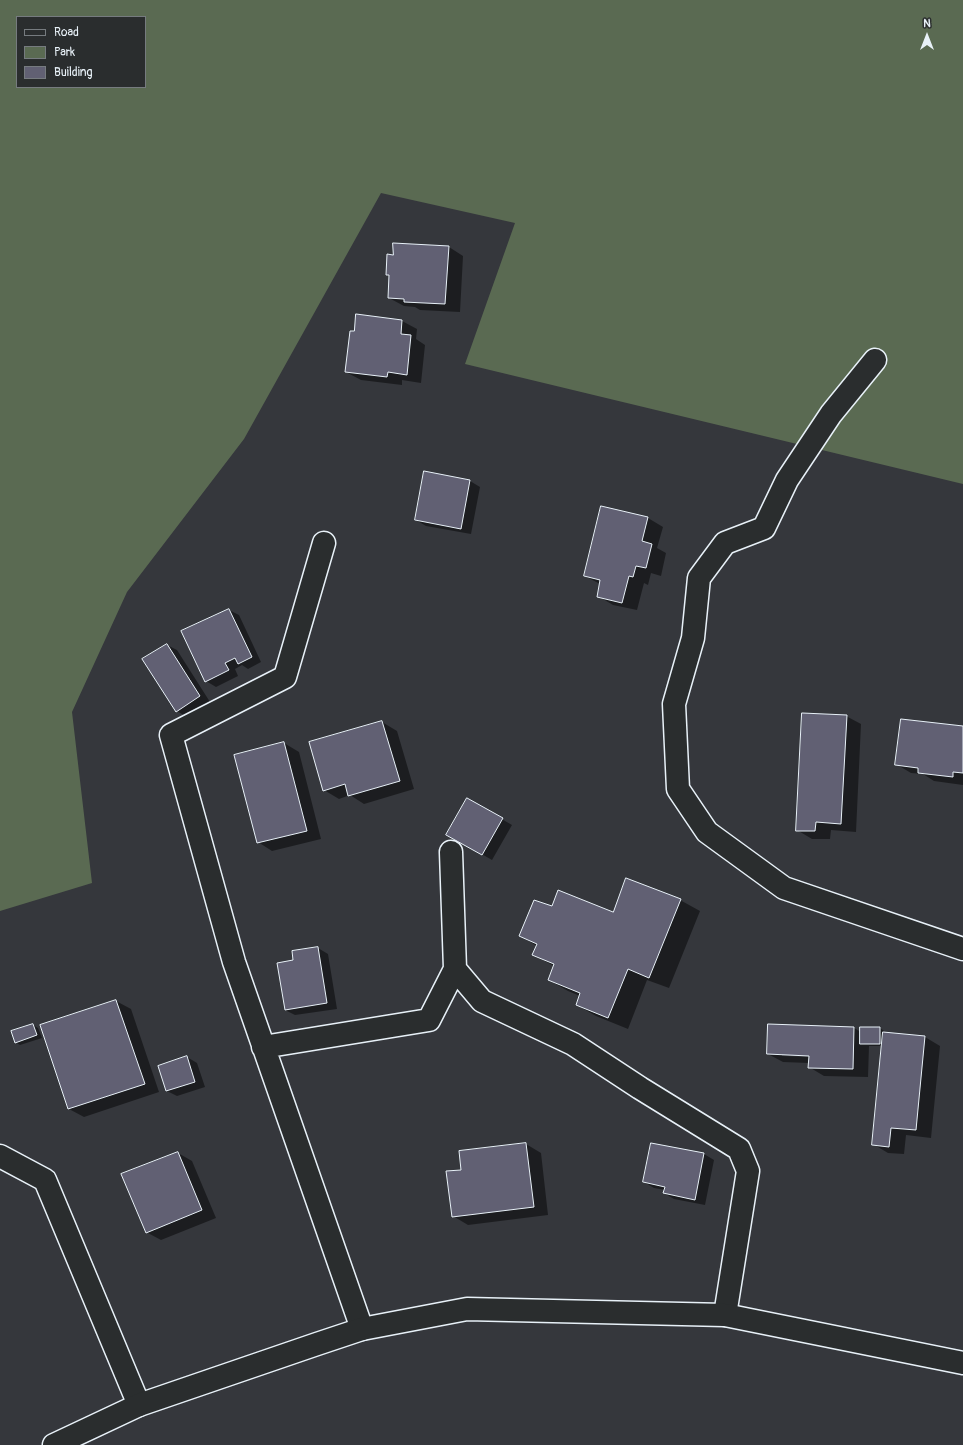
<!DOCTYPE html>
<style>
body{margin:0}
#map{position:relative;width:963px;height:1445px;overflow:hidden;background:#35373c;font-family:Pangolin,sans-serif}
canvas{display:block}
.legend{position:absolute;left:16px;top:16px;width:130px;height:72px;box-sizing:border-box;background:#2a2d2e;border:1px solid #767b7f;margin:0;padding:5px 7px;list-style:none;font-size:12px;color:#e8f1f8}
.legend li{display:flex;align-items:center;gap:8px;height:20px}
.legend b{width:20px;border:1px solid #767b7f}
.north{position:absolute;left:907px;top:16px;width:40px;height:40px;-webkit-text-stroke:3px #2a2d2e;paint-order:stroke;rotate:0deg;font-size:11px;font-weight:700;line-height:16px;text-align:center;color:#e8f1f8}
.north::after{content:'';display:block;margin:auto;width:14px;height:18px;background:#e8f1f8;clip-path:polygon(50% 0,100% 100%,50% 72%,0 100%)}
</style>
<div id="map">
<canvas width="963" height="1445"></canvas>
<ul class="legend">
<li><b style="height:5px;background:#2a2d2e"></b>Road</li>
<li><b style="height:11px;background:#5a6a52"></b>Park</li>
<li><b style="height:11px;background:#616073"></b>Building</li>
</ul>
<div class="north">N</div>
</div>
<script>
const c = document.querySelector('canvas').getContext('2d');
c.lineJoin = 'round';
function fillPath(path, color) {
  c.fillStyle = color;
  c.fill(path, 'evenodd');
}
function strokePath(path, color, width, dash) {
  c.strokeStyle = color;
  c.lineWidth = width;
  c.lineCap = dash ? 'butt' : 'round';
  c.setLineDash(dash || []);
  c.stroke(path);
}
const green = new Path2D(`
 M0,0H963V484L465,364L515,223L381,193L244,439L127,592L72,712L92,883L0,911ZM17,17H145V87H17Z`);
const shadow = new Path2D(`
 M449,247L463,256L460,312L420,310L415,307L404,306L389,298L390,276L387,274Z
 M357,316L402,321L417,329L416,339L425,345L421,383L402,380V385L361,380L346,372L355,332Z
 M425,472L470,481L480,487L471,534L426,526L416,520Z
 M602,507L648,518L663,527L657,548L666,553L661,576L651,573L648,585L644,583L637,610L613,605L598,596L600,584L585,576Z
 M229,610L239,615L261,662L248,669L242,665L235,669L238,676L216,687L206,681Z
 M167,645L177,650L210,702L187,717L177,711Z
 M846,716L861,724L856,832L831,830L830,839H812L797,830Z
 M382,722L397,731L414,789L364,804L350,795L339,799L324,790Z
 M963,727V785L934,781L923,774L911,773L896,764Z
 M284,743L299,752L321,839L272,851L258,842Z
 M467,799L512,825L492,860L447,834Z
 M680,900L700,911L669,988L647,980L628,1029L596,1016L577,1005L580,996L568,991L549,980L554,966L534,955L537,946L521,936L552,908L613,913Z
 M318,948L328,954L337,1009L295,1015L285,1010L294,961Z
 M116,1001L131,1009L159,1092L84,1117L69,1109L41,1026Z
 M33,1025L38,1028L42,1038L20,1045L15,1042Z
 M854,1028L861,1032L880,1028L884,1031V1033L925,1037L940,1046L931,1138L906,1135L904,1154L888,1153L873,1144L883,1046H869L868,1077L824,1076L809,1067V1063L783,1062L768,1054ZM782,1054L814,1055V1057L782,1056Z
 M187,1057L197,1063L205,1087L177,1096L167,1091Z
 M526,1144L541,1153L548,1215L468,1225L453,1216L463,1171Z
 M651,1144L704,1154L714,1160L705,1205L674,1199L664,1193L665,1190L654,1188L644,1182Z
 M178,1153L192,1161L216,1218L161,1240L146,1232Z`);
const building = new Path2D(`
 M393,243L449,246L445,304L404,302V299L388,298L389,275H386L387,254L393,255Z
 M356,314L402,320L401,334L411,335L407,375L388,372L387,377L345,372L350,331H354Z
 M424,471L470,480L461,529L415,520Z
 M601,506L648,517L642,541L652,544L646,568L636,566L633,577L629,576L622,603L597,597L600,580L584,576Z
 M229,609L252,657L238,664L235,658L225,663L229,670L205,682L181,631Z
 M167,644L200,696L176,712L142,659Z
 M802,713L847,715L841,824L816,822L815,831H796Z
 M901,719L963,726V773L953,772V777L918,773V768L895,765Z
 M382,721L400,781L348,796L345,784L323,791L309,742Z
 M284,742L307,831L257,843L234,755Z
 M467,798L503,818L482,855L446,835Z
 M626,878L681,899L649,978L628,969L608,1018L576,1005L580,993L548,980L554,964L532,955L537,944L519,936L534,900L552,906L558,890L613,912Z
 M318,947L327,1003L285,1010L277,963L293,960L292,951Z
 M116,1000L145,1084L68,1109L40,1025Z
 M33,1024L37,1035L15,1043L11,1031Z
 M768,1024L854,1027L853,1069L808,1068L809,1056L767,1054Z
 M860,1027H880V1044H860Z
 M883,1032L925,1036L916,1130L891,1128L889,1147L872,1145Z
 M187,1056L195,1082L166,1091L158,1066Z
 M526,1143L534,1207L452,1217L446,1171L461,1170L459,1151Z
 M651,1143L704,1153L695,1200L663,1193L665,1187L643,1182Z
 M178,1152L202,1210L146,1233L121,1174Z`);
const street = new Path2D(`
 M875,360L831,414L787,480L764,528L725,543L699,578L693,638L674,704L678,789L707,832L784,888L963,949
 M324,543L285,677L171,735L234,962L362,1329
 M451,852L455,969L482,1001L573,1044L640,1088L739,1149L748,1171L725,1315
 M263,1047L429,1020L455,969
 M0,1156L45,1180L139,1405`);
const secondary = new Path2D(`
 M54,1445L139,1405L317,1344L362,1329L467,1309L725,1315L963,1363`);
fillPath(green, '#5a6a52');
fillPath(shadow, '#0007');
fillPath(building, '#616073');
strokePath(building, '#e8f1f8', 1);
strokePath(street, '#e8f1f8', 25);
strokePath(secondary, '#e8f1f8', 25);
strokePath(street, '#2a2d2e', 22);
strokePath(secondary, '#2a2d2e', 22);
</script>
